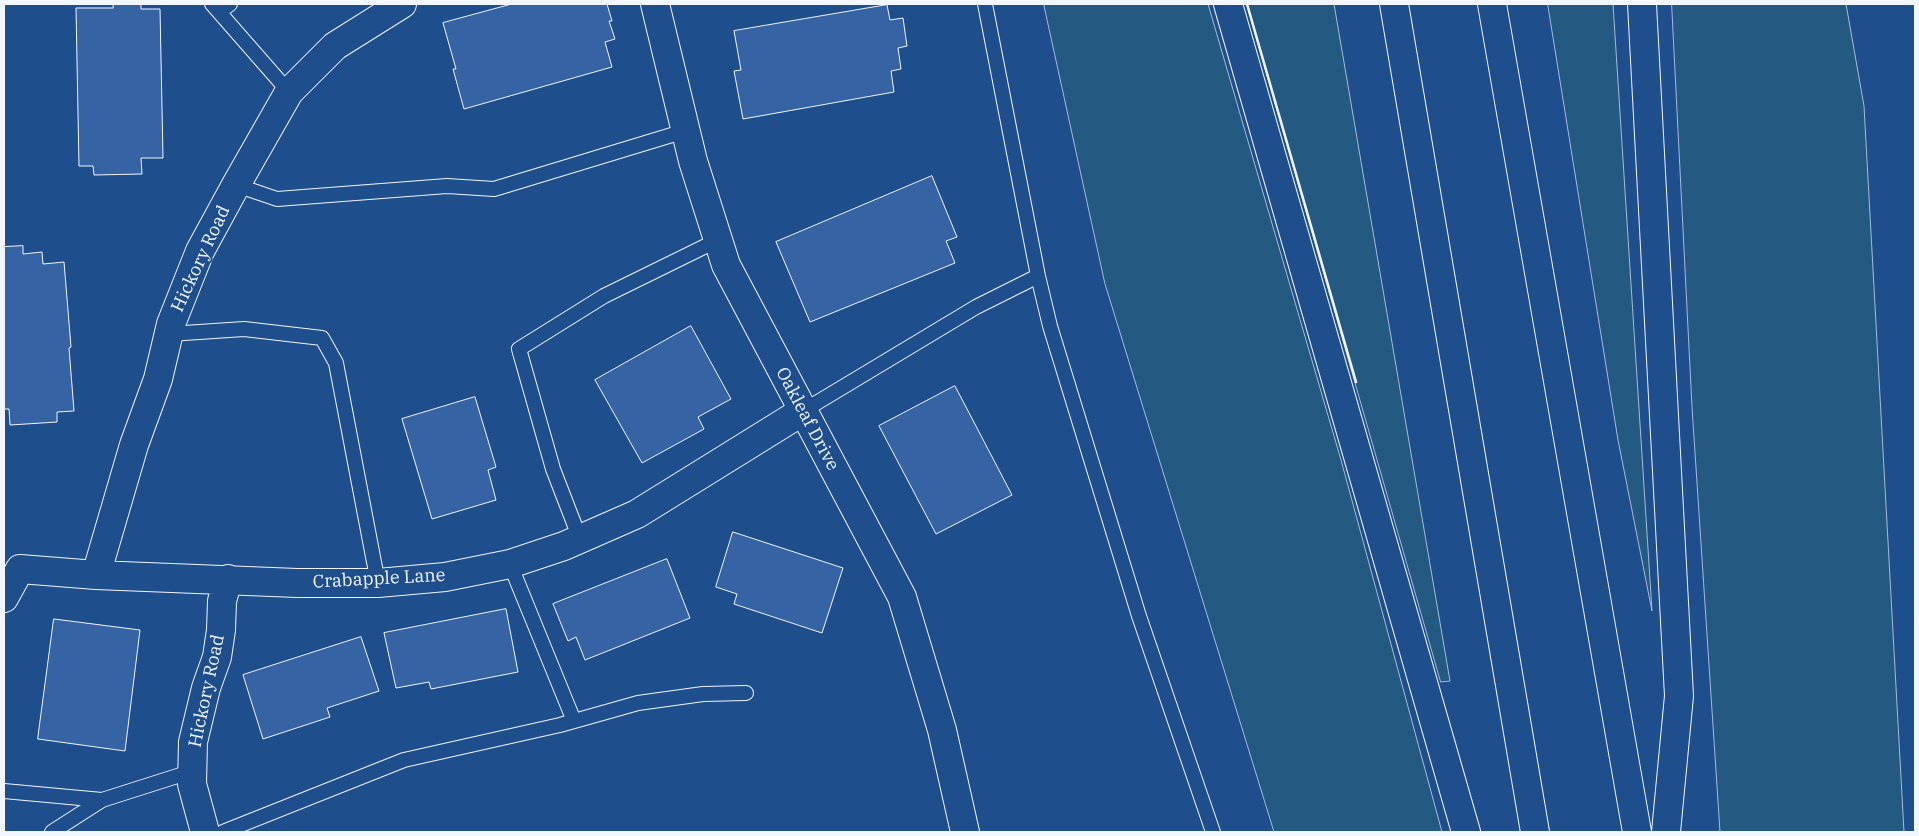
<!DOCTYPE html>
<style>
body{margin:0}
#map{position:relative;width:1919px;height:836px;overflow:hidden;background:#1f4e8c;font-family:"IBM Plex Serif",serif}
canvas{display:block}
.frame{position:absolute;inset:0;border:5px solid #f2f6ff;pointer-events:none}
</style>
<div id="map">
<canvas width="1919" height="836"></canvas>
<div class="frame"></div>
</div>
<script>
const c = document.querySelector('canvas').getContext('2d');
c.lineJoin = 'round';
function fillPath(path, color) {
  c.fillStyle = color;
  c.fill(path, 'evenodd');
}
function strokePath(path, color, width, dash) {
  c.strokeStyle = color;
  c.lineWidth = width;
  c.lineCap = dash ? 'butt' : 'round';
  c.setLineDash(dash || []);
  c.stroke(path);
}
function write(font, color, halo, rows, align = 'center') {
  c.font = font + ' "IBM Plex Serif",serif';
  c.lineWidth = 4;
  c.setLineDash([]);
  c.textBaseline = 'middle';
  c.strokeStyle = halo;
  c.fillStyle = color;
  for (const [text, x, y, turn = 0] of rows) {
    c.save();
    c.translate(x, y);
    c.rotate((+turn || 0) * Math.PI / 180);
    c.textAlign = isNaN(turn) ? turn : align;
    if (halo) c.strokeText(text, 0, 0);
    c.fillText(text, 0, 0);
    c.restore();
  }
}
const green = new Path2D(`
 M1044,4H1208L1341,460L1442,832H1274L1105,284Z
 M1247,4H1334L1450,681L1441,682Z
 M1548,4H1613L1652,611L1618,440Z
 M1672,4H1846L1864,106L1904,832H1720L1692,407Z`);
const building = new Path2D(`
 M113,4H141V9H160L163,158H141L142,174L94,175L93,166H79L76,8H113Z
 M512,4H607L612,21H609L615,39L605,42L612,67L464,109L453,69H456L443,23Z
 M887,5L890,20L903,18L907,46L898,48L901,69L891,71L894,92L743,119L734,71L741,70L734,31Z
 M932,176L957,237L946,241L955,263L810,322L776,242Z
 M23,246V254L42,252L43,264L64,262L71,347L69,348L74,411L57,412V422L10,425L9,409H4V247Z
 M691,326L731,399L698,417L704,429L642,463L595,380Z
 M955,386L1012,495L936,534L879,426Z
 M475,397L496,467L488,470L496,500L432,519L402,419Z
 M733,532L843,568L822,633L734,604L737,594L716,587Z
 M667,559L690,618L585,660L576,637L568,641L553,604Z
 M506,609L518,672L431,689L429,682L396,688L384,633Z
 M54,619L140,630L125,751L38,739Z
 M361,637L379,691L327,708L330,717L263,739L243,675Z`);
const service = new Path2D(`
 M212,4L289,92
 M985,4L1038,276L1050,326L1139,616L1213,832
 M219,12L230,4
 M236,185L277,199L447,186L494,189L685,131
 M169,334L244,329L322,338L336,363L378,583
 M803,411L976,307L1038,276
 M580,539L553,469L519,349L604,296L718,240
 M510,564L574,721
 M4,791L102,800
 M52,832L102,800L193,771
 M223,832L404,760L560,725L638,703L703,694L746,693`);
const minor = new Path2D(`
 M655,4L693,161L726,265L902,597L942,730L965,832
 M96,575L134,445L158,379L171,324L200,251L236,185L289,92L335,46L402,4
 M4,598L20,569L96,575L297,583H378L445,577L510,564L564,546L637,514L803,411
 M205,832L192,784L193,742L206,688L217,657L221,630L222,601L228,579`);
const motorway = new Path2D(`
 M1228,4L1466,832
 M1394,4L1535,832
 M1492,4L1637,832
 M1642,4L1679,696L1666,832`);
const wall = new Path2D(`
 M1247,4L1356,382`);
const streetNames = [
 ["Hickory Road",201,259,-65],
 ["Oakleaf Drive",807,419,62],
 ["Crabapple Lane",379,579,-3],
 ["Hickory Road",207,691,-78]
];
fillPath(green, '#245a82');
strokePath(green, '#a8bbd7', 1);
fillPath(building, '#3563a3');
strokePath(building, '#f2f6ff', 1);
strokePath(service, '#f2f6ff', 16);
strokePath(minor, '#f2f6ff', 30);
strokePath(motorway, '#f2f6ff', 30);
strokePath(service, '#1f4e8c', 14);
strokePath(minor, '#1f4e8c', 28);
strokePath(motorway, '#1f4e8c', 28);
strokePath(wall, '#f2f6ff', 2.5);
write('18px', '#f2f6ff', '#1f4e8c', streetNames);
</script>
